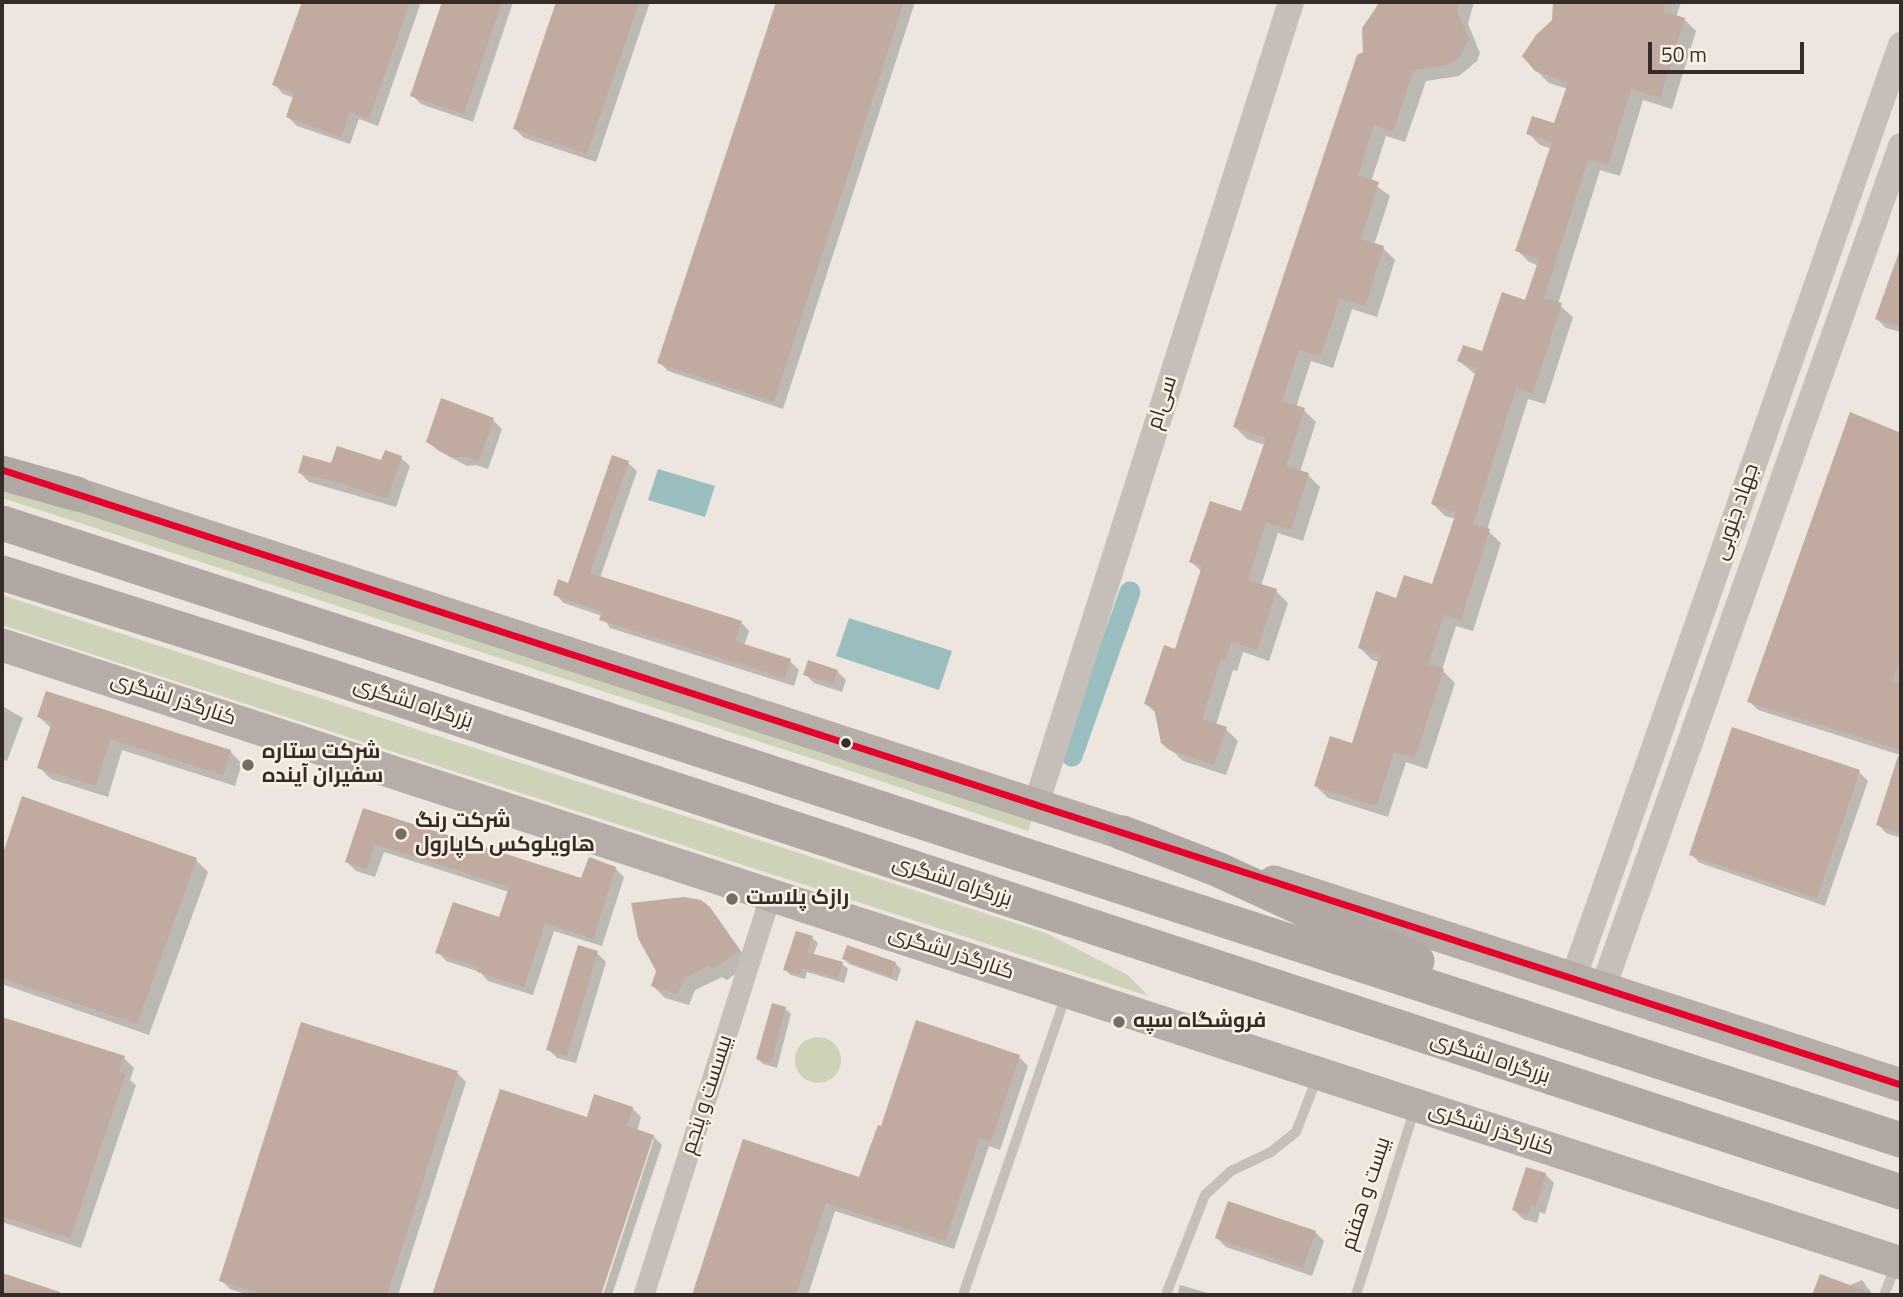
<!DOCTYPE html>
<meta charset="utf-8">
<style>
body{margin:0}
#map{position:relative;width:1903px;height:1297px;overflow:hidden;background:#ece6df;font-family:"Titillium Web",sans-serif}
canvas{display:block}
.frame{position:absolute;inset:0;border:4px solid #362c27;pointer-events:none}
.scale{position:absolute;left:1648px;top:42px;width:156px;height:32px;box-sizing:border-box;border:4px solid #362c27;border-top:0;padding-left:9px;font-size:21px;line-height:24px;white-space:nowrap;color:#362c27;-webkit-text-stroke:5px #faf1e6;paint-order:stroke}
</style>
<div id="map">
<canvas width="1903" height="1297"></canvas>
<div class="frame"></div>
<div class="scale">50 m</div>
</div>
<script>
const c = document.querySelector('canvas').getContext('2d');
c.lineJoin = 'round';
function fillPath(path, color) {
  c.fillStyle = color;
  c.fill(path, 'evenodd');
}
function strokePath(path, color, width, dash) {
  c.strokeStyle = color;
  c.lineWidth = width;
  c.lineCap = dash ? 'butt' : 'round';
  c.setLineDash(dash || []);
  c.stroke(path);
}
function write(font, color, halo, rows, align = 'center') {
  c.font = font + ' "Titillium Web",Cairo,sans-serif';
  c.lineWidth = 5;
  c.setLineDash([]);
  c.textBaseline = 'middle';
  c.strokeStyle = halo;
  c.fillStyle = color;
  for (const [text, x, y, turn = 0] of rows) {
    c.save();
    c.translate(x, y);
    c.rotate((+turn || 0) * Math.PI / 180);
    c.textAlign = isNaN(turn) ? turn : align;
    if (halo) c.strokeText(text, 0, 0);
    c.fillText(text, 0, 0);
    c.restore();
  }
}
const green = new Path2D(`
 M2,484L1035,811L1028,831L851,771L2,498Z
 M2,595L1046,933L1128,975L1148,996L2,625Z
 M795 1060a23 23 0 1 1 46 0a23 23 0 1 1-46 0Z`);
const water = new Path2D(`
 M658,469L715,486L705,517L648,500Z
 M849,618L952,651L939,690L836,656Z`);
const shadow = new Path2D(`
 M304,2H421L378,126L359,119L350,144L297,126L288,117L295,98L283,94L275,85Z
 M444,2H513L473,122L421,104L412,95Z
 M558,2H650L596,162L524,138L515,129Z
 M778,2H915L783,409L668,371L659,362Z
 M1378,2H1474L1468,24L1480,53L1477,61L1459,76L1426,81L1405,142L1386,136L1371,182L1390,196L1374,245L1383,248L1395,260L1377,317L1352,309L1333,368L1311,361L1296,407L1304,410L1316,422L1300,472L1308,475L1320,487L1303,541L1278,533L1261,586L1276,591L1288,603L1269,661L1243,652L1237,671L1233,670L1216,725L1226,729L1238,741L1226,775L1183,761L1163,742L1158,715L1146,704L1176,651L1202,572L1191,562L1242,514L1265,445L1247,439L1235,427L1365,53Z
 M1555,2H1681L1676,17L1684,19L1696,31L1672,109L1643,100L1620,176L1600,170L1558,304L1573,317L1545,404L1528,399L1487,530L1501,543L1473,631L1456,626L1442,670L1455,683L1427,769L1406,762L1388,817L1328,798L1316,786L1353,745L1380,662L1372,660L1360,648L1397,600L1433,587L1456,519L1445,516L1433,504L1476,375L1459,361L1483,354L1526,302L1539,266L1529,262L1517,250L1552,149L1540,145L1528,133L1555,126L1568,89L1549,83L1536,70L1554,21Z
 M1901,250V332L1886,328L1877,319Z
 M442,401L493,420L502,429L488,469L476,465L467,466L437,450L428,441Z
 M1851,415L1901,435V838L1886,833L1878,824L1900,755L1758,710L1750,702Z
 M401,458L410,466L396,507L309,482L300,473Z
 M628,463L637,471L600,578L741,622L749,631L744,646L790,661L799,670L794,686L610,628L602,616L564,603L555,594L569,585Z
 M837,671L846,680L842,692L814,683L805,674Z
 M2,706L23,718L7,761L2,759Z
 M39,717L230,751L242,764L235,786L122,750L108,797L51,779L39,767L52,729Z
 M1859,772L1868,781L1825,906L1700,863L1691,854Z
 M23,798L196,860L208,872L149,1035L2,984V861Z
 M364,810L582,880L615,868L624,877L602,946L554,931L533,995L488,981L480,972L446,961L438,952L500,920L509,892L384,852L375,877L356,871L347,862Z
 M713,914L750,963L727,980L722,977L695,990L689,1005L665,998L653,986Z
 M812,938L818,943L813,956L842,964L848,969L844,983L807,972L805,979L791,975L785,970Z
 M597,953L606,962L576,1063L557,1058L548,1049Z
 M844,959L895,963L901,969L897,981L849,964Z
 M786,1009L791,1014L777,1068L763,1064L758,1059Z
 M2,1019L124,1058L134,1068L130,1080L136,1085L81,1248L2,1222Z
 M1019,1057L1028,1066L1000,1150L989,1146L954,1249L835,1211L808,1295H694L745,1141L860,1179L882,1128Z
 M457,1073L466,1082L398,1295H249L230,1289L221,1280Z
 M501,1091L588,1119L632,1108L641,1117L637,1131L653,1136L662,1145L612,1295H603L654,1139H650L599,1295H434Z
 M1545,1174L1554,1183L1545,1214L1540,1212L1537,1223L1523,1219L1514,1210Z
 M1315,1232L1324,1241L1312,1276L1226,1247L1217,1238Z
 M1821,1277L1848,1286L1862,1280L1873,1295H1814Z
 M1180,1285L1215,1295H1177Z`);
const canal = new Path2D(`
 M1072,756L1130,592`);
const building = new Path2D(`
 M302,2H410L369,119L350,112L341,137L286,117L294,93L272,85Z
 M442,2H502L464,114L410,96Z
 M556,2H639L587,154L513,129Z
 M776,2H904L774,402L657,363Z
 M1380,2H1459L1457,10L1469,39L1460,57L1447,65L1414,70L1393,131L1374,125L1358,175L1379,182L1361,239L1384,246L1365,306L1340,298L1320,357L1299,350L1282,401L1305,408L1286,466L1309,473L1291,530L1266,522L1248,580L1277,589L1257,650L1231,642L1225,660L1221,659L1202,719L1227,727L1214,765L1169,750L1161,743L1154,708L1144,704L1164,645L1175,649L1202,566L1189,562L1210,501L1241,511L1266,438L1233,427L1357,55L1363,52L1362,28Z
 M1553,2H1666L1663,11L1685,18L1660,98L1631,89L1608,165L1588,159L1544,298L1562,303L1533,393L1516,388L1473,524L1490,529L1461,620L1444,615L1428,664L1444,669L1415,758L1394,752L1376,806L1314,786L1330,736L1352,743L1380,655L1358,648L1376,591L1396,598L1404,575L1432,584L1456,513L1431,504L1477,368L1457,361L1463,345L1482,351L1502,292L1525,300L1539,259L1515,251L1552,142L1526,134L1532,116L1554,123L1568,83L1535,71L1522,56L1536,35L1552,20Z
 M1899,252L1901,253V327L1875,319Z
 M441,398L494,418L479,462L466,457H452L426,442Z
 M1850,412L1901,433V657L1892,682L1901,683V750L1747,702Z
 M337,446L381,460L385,450L402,456L387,499L341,483L298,473L303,455L331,463Z
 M612,455L629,461L590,573L742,621L735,641L791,659L785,678L599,620L602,612L553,595L558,579L568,583Z
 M808,660L838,670L833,684L803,675Z
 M46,691L231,750L223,775L110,739L96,786L37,768L52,722L37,717Z
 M1732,727L1860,770L1817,898L1689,855Z
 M1898,756L1901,757V833L1876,825Z
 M22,796L197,858L137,1024L2,978V856Z
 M363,808L581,878L589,857L616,867L593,939L545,923L524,987L477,972L479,967L435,953L453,902L499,917L509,887L375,844L367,869L345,862Z
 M684,897L701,900L710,907L740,950L713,969L709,966L684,978L677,994L651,986L656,971L638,938L631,903Z
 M796,931L813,936L807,952L843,962L838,978L802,968L799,974L783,970Z
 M578,945L598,951L567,1056L546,1050Z
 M847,945L896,962L891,977L842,959Z
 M772,1003L786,1007L771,1063L756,1059Z
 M2,1017L125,1056L119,1072L126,1073L70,1238L2,1216Z
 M916,1020L1020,1055L991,1142L980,1138L945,1241L826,1203L796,1295H692L743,1139L859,1177L878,1125L881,1126Z
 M301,1022L458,1071L387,1295H265L219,1281Z
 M500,1089L587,1117L594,1094L633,1107L627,1126L654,1135L601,1295H432Z
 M1526,1167L1546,1173L1536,1206L1531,1204L1528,1215L1512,1210Z
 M1228,1201L1316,1231L1303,1268L1215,1238Z
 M2,1273L60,1292L59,1295H2Z
 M1820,1274L1872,1293V1295H1812Z`);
const service = new Path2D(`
 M1167,1292L1205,1195L1231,1171L1271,1152L1296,1132L1317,1078
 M963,1295L1066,995
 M1356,1295L1415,1108
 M1884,1295L1896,1265`);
const minor = new Path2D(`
 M644,1295L771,895`);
const tertiary = new Path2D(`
 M1036,805L1291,2
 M1573,979L1901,45
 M1603,988L1901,146`);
const primary = new Path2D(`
 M52,486L1150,842
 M2,645L1901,1263
 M1274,882L1901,1085`);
const trunk = new Path2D(`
 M2,473L77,494
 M2,523L1901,1140
 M2,573L329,676L1901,1192
 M1123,833L1219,870L1417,961`);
const bus1 = new Path2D(`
 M2,470L1901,1085`);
const markers = [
 [846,743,6,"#362c27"],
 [248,765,7,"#766d67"],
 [401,834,7,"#766d67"],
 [732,899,7,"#766d67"],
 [1119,1022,7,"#766d67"]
];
const streetNames = [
 ["سی‌ام",1163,403,-72],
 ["جهاد جنوبی",1737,512,-71],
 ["کنارگذر لشگری",173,700,18],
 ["بزرگراه لشگری",413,704,18],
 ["بزرگراه لشگری",952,882,18],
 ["کنارگذر لشگری",951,954,18],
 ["بزرگراه لشگری",1490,1059,18],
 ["بیسست و پنجم",708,1095,-72],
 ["کنارگذر لشگری",1491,1130,18],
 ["بیست و هفتم",1367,1194,-72]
];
const poiNames = [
 ["شرکت ستاره",262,753],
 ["سفیران آینده",262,777],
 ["شرکت رنگ",415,822],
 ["هاویلوکس کاپارول",415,846],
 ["رازک پلاست",746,899],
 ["فروشگاه سپه",1133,1022]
];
fillPath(green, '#cdd2b8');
fillPath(water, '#9abebf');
fillPath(shadow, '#0003');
strokePath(canal, '#9abebf', 21);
fillPath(building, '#c1aaa0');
strokePath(service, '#c6bfb8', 10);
strokePath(minor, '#c6bfb8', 21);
strokePath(tertiary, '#c6bfb8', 26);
strokePath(primary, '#b4ada8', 33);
strokePath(trunk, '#b0a9a3', 35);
strokePath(bus1, '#e4002b', 7);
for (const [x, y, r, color] of markers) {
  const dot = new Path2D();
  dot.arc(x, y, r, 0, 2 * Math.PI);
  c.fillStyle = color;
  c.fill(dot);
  strokePath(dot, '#faf1e6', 2.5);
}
write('21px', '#362c27', '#faf1e6', streetNames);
write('bold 21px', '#362c27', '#faf1e6', poiNames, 'left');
</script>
